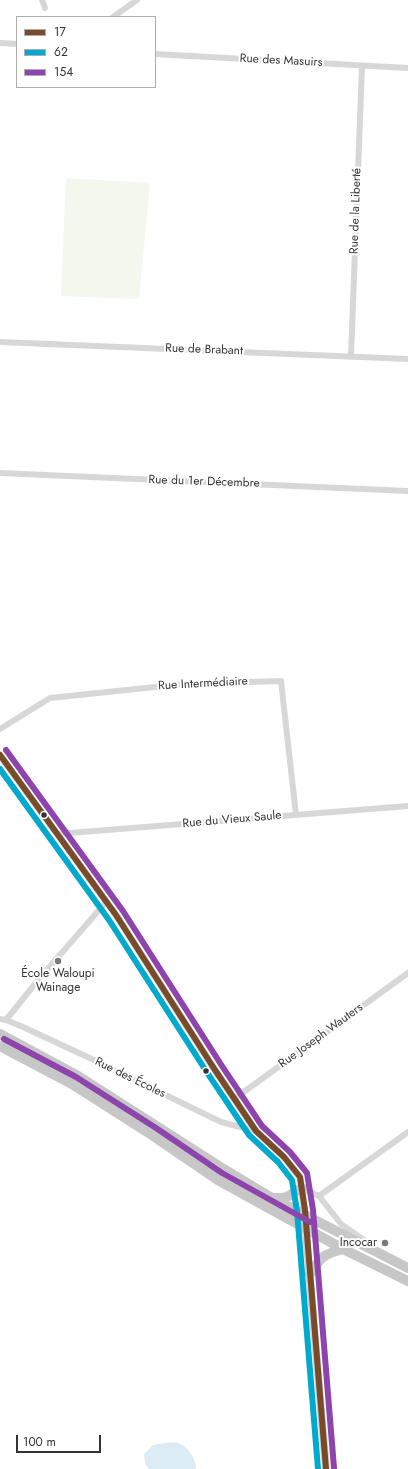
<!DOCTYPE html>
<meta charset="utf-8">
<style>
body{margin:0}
#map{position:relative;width:408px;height:1469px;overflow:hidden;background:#fff;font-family:Jost,sans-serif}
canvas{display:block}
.legend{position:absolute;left:16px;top:16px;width:140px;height:72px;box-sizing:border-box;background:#fff;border:1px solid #adadad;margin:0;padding:5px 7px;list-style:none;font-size:12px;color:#333}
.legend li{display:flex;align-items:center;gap:8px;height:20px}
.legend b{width:20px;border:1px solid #adadad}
.scale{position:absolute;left:16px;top:1435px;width:85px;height:18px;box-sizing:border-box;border:2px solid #333;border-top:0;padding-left:5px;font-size:12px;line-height:14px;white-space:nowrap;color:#333;-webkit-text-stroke:3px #fff;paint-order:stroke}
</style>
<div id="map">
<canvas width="408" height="1469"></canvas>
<ul class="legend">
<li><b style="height:5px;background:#7a4b2a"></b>17</li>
<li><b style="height:5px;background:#00a9ce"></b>62</li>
<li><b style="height:5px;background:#8e44ad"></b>154</li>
</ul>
<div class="scale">100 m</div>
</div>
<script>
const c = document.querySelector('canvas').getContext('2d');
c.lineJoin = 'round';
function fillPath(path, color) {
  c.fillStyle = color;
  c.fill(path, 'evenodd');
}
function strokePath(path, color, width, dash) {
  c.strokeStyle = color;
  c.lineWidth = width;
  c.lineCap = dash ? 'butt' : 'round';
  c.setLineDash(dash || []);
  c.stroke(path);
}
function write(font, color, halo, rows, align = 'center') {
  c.font = font + ' Jost,sans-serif';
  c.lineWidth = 4;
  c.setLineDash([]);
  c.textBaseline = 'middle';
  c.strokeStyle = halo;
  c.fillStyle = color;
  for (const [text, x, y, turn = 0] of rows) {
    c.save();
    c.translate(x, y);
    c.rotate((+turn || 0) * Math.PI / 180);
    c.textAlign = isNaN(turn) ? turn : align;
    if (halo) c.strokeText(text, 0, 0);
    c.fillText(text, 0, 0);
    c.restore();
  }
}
const green = new Path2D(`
 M66,178L150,183L139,299L61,296Z`);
const water = new Path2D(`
 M165,1443C169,1443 175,1442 178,1443C188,1446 196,1459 196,1469H149L145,1464L144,1454L153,1445Z`);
const minor = new Path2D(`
 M42,0L45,8
 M113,17L137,0
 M0,43L17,44
 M155,54L408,68
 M0,342L408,359
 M351,356L362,66
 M0,473L408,491
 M0,729L50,698L184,684L281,681L296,815
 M57,834L408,806
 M0,1019L6,1020L23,1027L94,1060L221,1122L256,1131
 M6,1020L39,979L106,902
 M234,1099L408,973
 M302,1188L319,1196L341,1224L364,1240
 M319,1196L408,1132`);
const tertiary = new Path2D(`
 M0,755L116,915L215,1070L256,1131L284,1157L300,1177L305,1216`);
const secondary = new Path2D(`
 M305,1216L307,1244L326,1469`);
const trunk = new Path2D(`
 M0,1034L78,1076L222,1168L272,1198L408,1268
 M0,1046L72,1084L152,1135L218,1180L343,1249L408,1281
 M273,1198C292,1199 288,1194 302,1188
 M310,1274C320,1257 324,1254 343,1249`);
const bus1 = new Path2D(`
 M0,755L116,915L215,1070L256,1131L284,1157L300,1177L305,1210L326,1469`);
const bus2 = new Path2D(`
 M0,769L109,920L208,1074L249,1135L278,1162L292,1180L297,1211L318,1469`);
const bus3 = new Path2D(`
 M6,750L123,911L222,1066L262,1126L290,1152L307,1173L313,1210L334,1468
 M4,1039L76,1077L156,1128L222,1173L310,1222`);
const markers = [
 [44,815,3.5,"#333"],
 [58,961,4,"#7a7a7a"],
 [206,1071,3.5,"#333"],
 [385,1243,4,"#7a7a7a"]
];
const streetNames = [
 ["Rue des Masuirs",281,61,3],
 ["Rue de la Liberté",356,211,-88],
 ["Rue de Brabant",204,350,2],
 ["Rue du 1er Décembre",204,482,2],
 ["Rue Intermédiaire",203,684,-3],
 ["Rue du Vieux Saule",232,820,-5],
 ["Rue Joseph Wauters",321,1036,-36],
 ["Rue des Écoles",130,1078,26]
];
const poiNames = [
 ["École Waloupi",58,974],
 ["Wainage",58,988],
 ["Incocar",377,1243,"right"]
];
fillPath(green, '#f3f7ee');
fillPath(water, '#dcecf4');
strokePath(minor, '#d7d7d7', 6);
strokePath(tertiary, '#d7d7d7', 7);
strokePath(secondary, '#d0d0d0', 8);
strokePath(trunk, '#c7c7c7', 10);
strokePath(bus1, '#7a4b2a', 6);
strokePath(bus2, '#00a9ce', 6);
strokePath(bus3, '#8e44ad', 6);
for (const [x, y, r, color] of markers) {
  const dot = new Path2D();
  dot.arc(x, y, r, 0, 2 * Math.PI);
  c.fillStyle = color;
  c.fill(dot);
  strokePath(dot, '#fff', 1.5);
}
write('12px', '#333', '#fff', streetNames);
write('12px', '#333', '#fff', poiNames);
</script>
